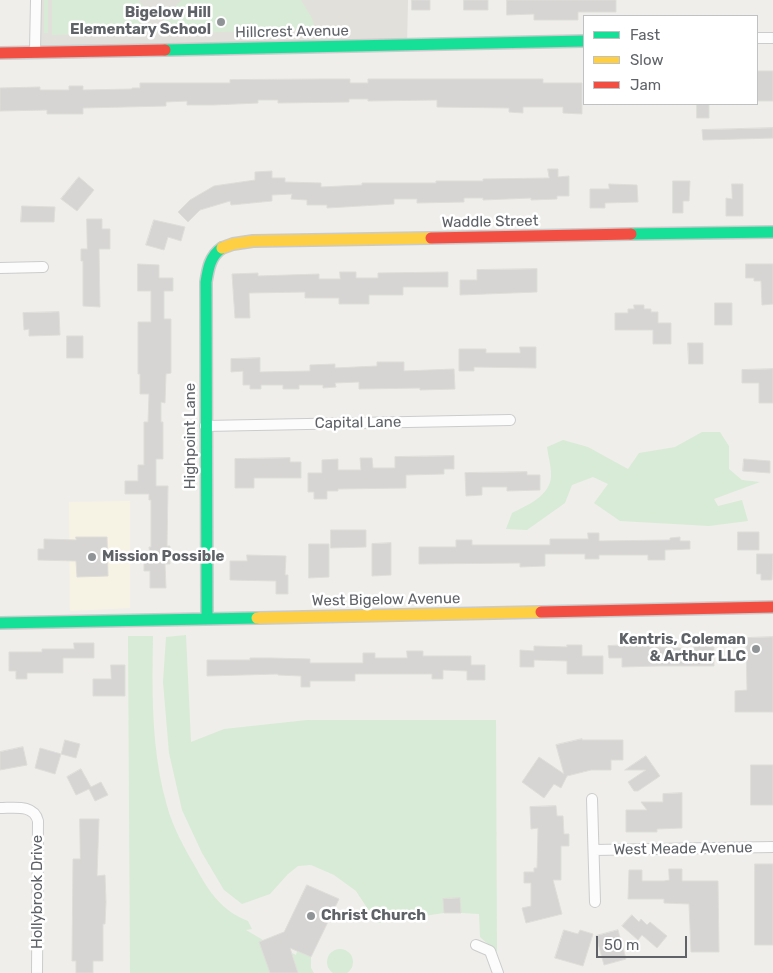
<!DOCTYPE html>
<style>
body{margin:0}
#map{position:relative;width:773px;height:973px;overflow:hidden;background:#efeeea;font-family:Rubik,sans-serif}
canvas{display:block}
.legend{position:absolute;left:583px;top:15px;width:175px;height:90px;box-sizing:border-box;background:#fff;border:1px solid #bfc1c3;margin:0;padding:6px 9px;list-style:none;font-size:15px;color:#5f6368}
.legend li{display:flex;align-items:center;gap:10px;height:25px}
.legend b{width:25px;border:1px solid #bfc1c3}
.scale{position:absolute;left:596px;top:936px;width:91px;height:22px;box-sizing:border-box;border:2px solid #5f6368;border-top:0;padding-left:6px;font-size:15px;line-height:18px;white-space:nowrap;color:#5f6368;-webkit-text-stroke:4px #fff;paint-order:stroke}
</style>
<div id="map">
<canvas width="773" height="973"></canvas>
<ul class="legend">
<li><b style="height:6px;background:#16e098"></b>Fast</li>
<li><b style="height:6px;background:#ffcf43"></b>Slow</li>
<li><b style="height:6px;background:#f24e42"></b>Jam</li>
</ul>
<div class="scale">50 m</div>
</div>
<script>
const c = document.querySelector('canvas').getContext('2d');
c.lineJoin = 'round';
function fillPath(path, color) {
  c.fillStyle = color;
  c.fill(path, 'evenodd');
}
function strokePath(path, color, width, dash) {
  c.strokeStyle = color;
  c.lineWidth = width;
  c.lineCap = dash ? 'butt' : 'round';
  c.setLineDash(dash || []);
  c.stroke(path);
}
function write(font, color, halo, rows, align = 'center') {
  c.font = font + ' Rubik,sans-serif';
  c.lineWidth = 5;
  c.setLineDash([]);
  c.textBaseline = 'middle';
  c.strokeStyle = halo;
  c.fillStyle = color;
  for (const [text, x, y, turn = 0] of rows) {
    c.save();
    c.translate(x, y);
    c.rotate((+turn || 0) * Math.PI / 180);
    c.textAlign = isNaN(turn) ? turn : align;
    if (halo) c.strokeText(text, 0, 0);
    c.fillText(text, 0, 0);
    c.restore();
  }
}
const commercial = new Path2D(`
 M130,501V608L70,611L69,502Z`);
const education = new Path2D(`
 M36,0H408L407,44L35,51Z`);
const green = new Path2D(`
 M44,0H48V33H44Z
 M52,0H138L148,11L134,33L52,35Z
 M182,0H301L312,18L315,29L161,34L157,32C161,19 172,9 182,0Z
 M702,432H720L729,446V469L742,480L760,482L714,499L718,506L742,500L748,521L709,526L620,521L594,503L608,484L593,477L572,485L565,503L527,530L506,529L512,513C528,505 552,495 551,474C551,465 548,455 547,447L563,440L588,447L628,469L639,453L675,447Z
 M186,635L191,742L224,729L307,720H496L497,952L480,937L479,914L461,913L460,898L444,899V913L377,923L356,891L334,875L311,865L298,866L288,874L270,894L242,904L224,890L202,853L182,810L169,753L163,682L166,637Z
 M128,636H153C152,693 151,750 167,806C173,828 185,849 196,868C209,892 222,911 248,921L252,929L246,930L263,940L259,942L270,973H130Z
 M327 962a13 13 0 1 1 26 0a13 13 0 1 1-26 0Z
 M297,951L311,957V968L314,973H298L292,953L296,955Z`);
const building = new Path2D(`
 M412,0H430V10H412Z
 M464,0H488V10H464Z
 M507,0H616V12H578V20H534V14L507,15Z
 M757,71H773V101H757Z
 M321,79H350V83H368V79H543V83H582V114L563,113V107H523V113L509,112V108L437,107V100L368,101V99H349V102L278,103V100H258V103L213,105H187V101L166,102V106L83,108V114H47V110L0,111V88L40,87V90H69V86H83V90L132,89V88H140V83H230V80Z
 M697,104H709V118H697Z
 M773,128V138L703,140L702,130Z
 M548,169H558V177L569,176V196H557V199L531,200V198L483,200V198H464V202L417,203V199H394V204L327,208V205H307V200L291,199L292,194L272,195V201L231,205L230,201L200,210L188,222L178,212L190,200L214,186L255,180V172L272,171V178H285V182L321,183V187L362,185V183H436V181H483V179L549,178Z
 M79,177L94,190L77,211L61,199Z
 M673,181H690L689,201H683V213H673Z
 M609,184L637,185L638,202L605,203V208H590V189H609Z
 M732,184H743V216H726V198L732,199Z
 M22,206L55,207L54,222H21Z
 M87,219H102V229H110V249H99L100,307L83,306V261H81V249H87Z
 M154,220L185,227L181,241L168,237L164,250L146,245Z
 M138,264L159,265V278H173V291H164V319H171V373L166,374L165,403L161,402V422H163V459H156V486H168L167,546H170V564H165L166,588H150V571H144V556H150L149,547H151V500H149V494H125V481H138V465H144V422H148L149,394H140V374H138V322H151V291H138Z
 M746,264H773V304L762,305L761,281H754V278H746Z
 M537,269V292L460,295V280H477V270Z
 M340,272H356V278H378V273L448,272V287H403V295H369V304H339V298H305V292L249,293L250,318H235L232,274L258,273V276L319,274V279H340Z
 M715,303H732V325H715Z
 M634,305H644V309H651V312H658V323H671V344H653V330H615V313H628V309H634Z
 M59,312L60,335L29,336V329L24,330L23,313Z
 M67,336H83V358H67Z
 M688,343H703V364H689Z
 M520,347H536V368L474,367V371H459V349H486V353H520Z
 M260,358V372L310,371V365L335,364V368L377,366V362H404V371L454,369L455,389L420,390V388L359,389V382L335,383L336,387L323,388V385H299V389H283V385H261V389H250V385H243V371L231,372V359Z
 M773,369V403H759V383H742V370Z
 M454,456V469H444V474L406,475V488L338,489V491H327V499H314V492H308V473H322V460L338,459V470H361L360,458H372L373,468H395V457Z
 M290,458V462H301V478H254V488H235V459Z
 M744,459L770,461V473L743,471Z
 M527,472V475H540V490L507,491V487H482V495L466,496L465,473Z
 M331,530H366V547L331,548Z
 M738,532H759V550H738Z
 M588,533H599V541L670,540V538L680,537V541H690V549L665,550V560H648V555H599V559H585V554H545V566L520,567V563L419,564V547H456V540H472V545H550V539H588Z
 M76,537H107L108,576L77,577L76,561L38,560V549H44V539L76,540Z
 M391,543V575L372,576V544Z
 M309,544H329V577L309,578Z
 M757,554H773L772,580H761V574H757Z
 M247,555L286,556L285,575H288V594H276V581L230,580V561H247Z
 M773,637V712H735V691L747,690L746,638Z
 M74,643H94V658H63V673H27V679H16V671H9V652H42V649H74Z
 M649,644V647H667L694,649V646L714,647V666H658L622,667V658H609L608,646Z
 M567,645H582V656H603V674H567V661L534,660V667H520V650L534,651V646L567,647Z
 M407,651H423V656H471V665H485V680H467V671L443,670V679H432V674H355V681H310V687H301V676L278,675V674L207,676V660H250V658H271L310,659V663H363V653H375V658H407Z
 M111,665H125V696H93V679H111Z
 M582,739V740H623V760H611V770H591L567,776L561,788L554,784L544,798L522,782L539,757L564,774L556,745Z
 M65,740L80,744L76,758L61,754L55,774L35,768L40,748L61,754Z
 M23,747L27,765L0,770V752Z
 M646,756L660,776L638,791H634L628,782L646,770H625Z
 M751,765H773V805H751Z
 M81,769L91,787L101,782L108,795L95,801L89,789L76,795L67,777Z
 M682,793V828L657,829V832H626V810H647L641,802H663V794Z
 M556,806L557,816H563L564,834H569V846H561V880H553L562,914L526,923L522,908L531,906V883H524V872H534V868H537L538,828L531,829L530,807Z
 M80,819H99L97,876L105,875L106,902L105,924H103V961H93V973H76V961H72L73,859H80Z
 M755,864H773V945H755Z
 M669,869H682V881H718L719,952H691L689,904L664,903V899H628L629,870H642V881H664L669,880Z
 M307,885L339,899L311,957L290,948L298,973H270L259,942L284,932Z
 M460,898L461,913H444L443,899Z
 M632,915L639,922L641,919L647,925L650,922L667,936L657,948L642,935L638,940L622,926Z
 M564,930L578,934L580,930L593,934L583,966L555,958Z
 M618,930L626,959L604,965L596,936Z`);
const street = new Path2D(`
 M757,38H773
 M35,51L36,0
 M0,268L43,267
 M205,426L510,420
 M592,799L595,902
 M0,808C14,808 34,804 38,821L37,973
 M594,850L773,847
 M476,945L490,951L498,973`);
const fast = new Path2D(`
 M165,50L584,41
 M631,234L773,232
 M207,618L206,282C208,269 210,256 222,248
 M0,623L257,618`);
const slow = new Path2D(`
 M222,248L233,244L253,241L431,238
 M257,618L541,612`);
const jam = new Path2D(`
 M0,53L165,50
 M431,238L631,234
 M541,612L773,607`);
const markers = [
 [221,22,5,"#919496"],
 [92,557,5,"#919496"],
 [756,649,5,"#919496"],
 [311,916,5,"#919496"]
];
const poiNames = [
 ["Bigelow Hill",211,13],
 ["Elementary School",211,30],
 ["Mission Possible",102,557,"left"],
 ["Kentris, Coleman",746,640],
 ["& Arthur LLC",746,657],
 ["Christ Church",321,916,"left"]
];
const streetNames = [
 ["Hillcrest Avenue",292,32,-1],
 ["Waddle Street",490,222,-1],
 ["Capital Lane",358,423,-1],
 ["Highpoint Lane",191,436,-90],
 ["West Bigelow Avenue",386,600,-1],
 ["West Meade Avenue",683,849,-1],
 ["Hollybrook Drive",38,892,-90]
];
fillPath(commercial, '#f7f3e4');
fillPath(education, '#e2e0da');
fillPath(green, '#d8ebd6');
fillPath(building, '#d6d5d3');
strokePath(building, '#deddd9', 1);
strokePath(street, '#cbcccc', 12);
strokePath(fast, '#cacacb', 14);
strokePath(slow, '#cacacb', 14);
strokePath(jam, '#cacacb', 14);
strokePath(street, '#fdfcfc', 10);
strokePath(fast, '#16e098', 11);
strokePath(slow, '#ffcf43', 11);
strokePath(jam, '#f24e42', 11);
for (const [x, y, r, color] of markers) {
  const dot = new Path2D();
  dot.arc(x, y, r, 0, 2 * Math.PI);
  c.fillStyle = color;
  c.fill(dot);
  strokePath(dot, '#fff', 2);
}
write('bold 15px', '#5f6368', '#fff', poiNames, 'right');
write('15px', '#5f6368', '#fff', streetNames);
</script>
